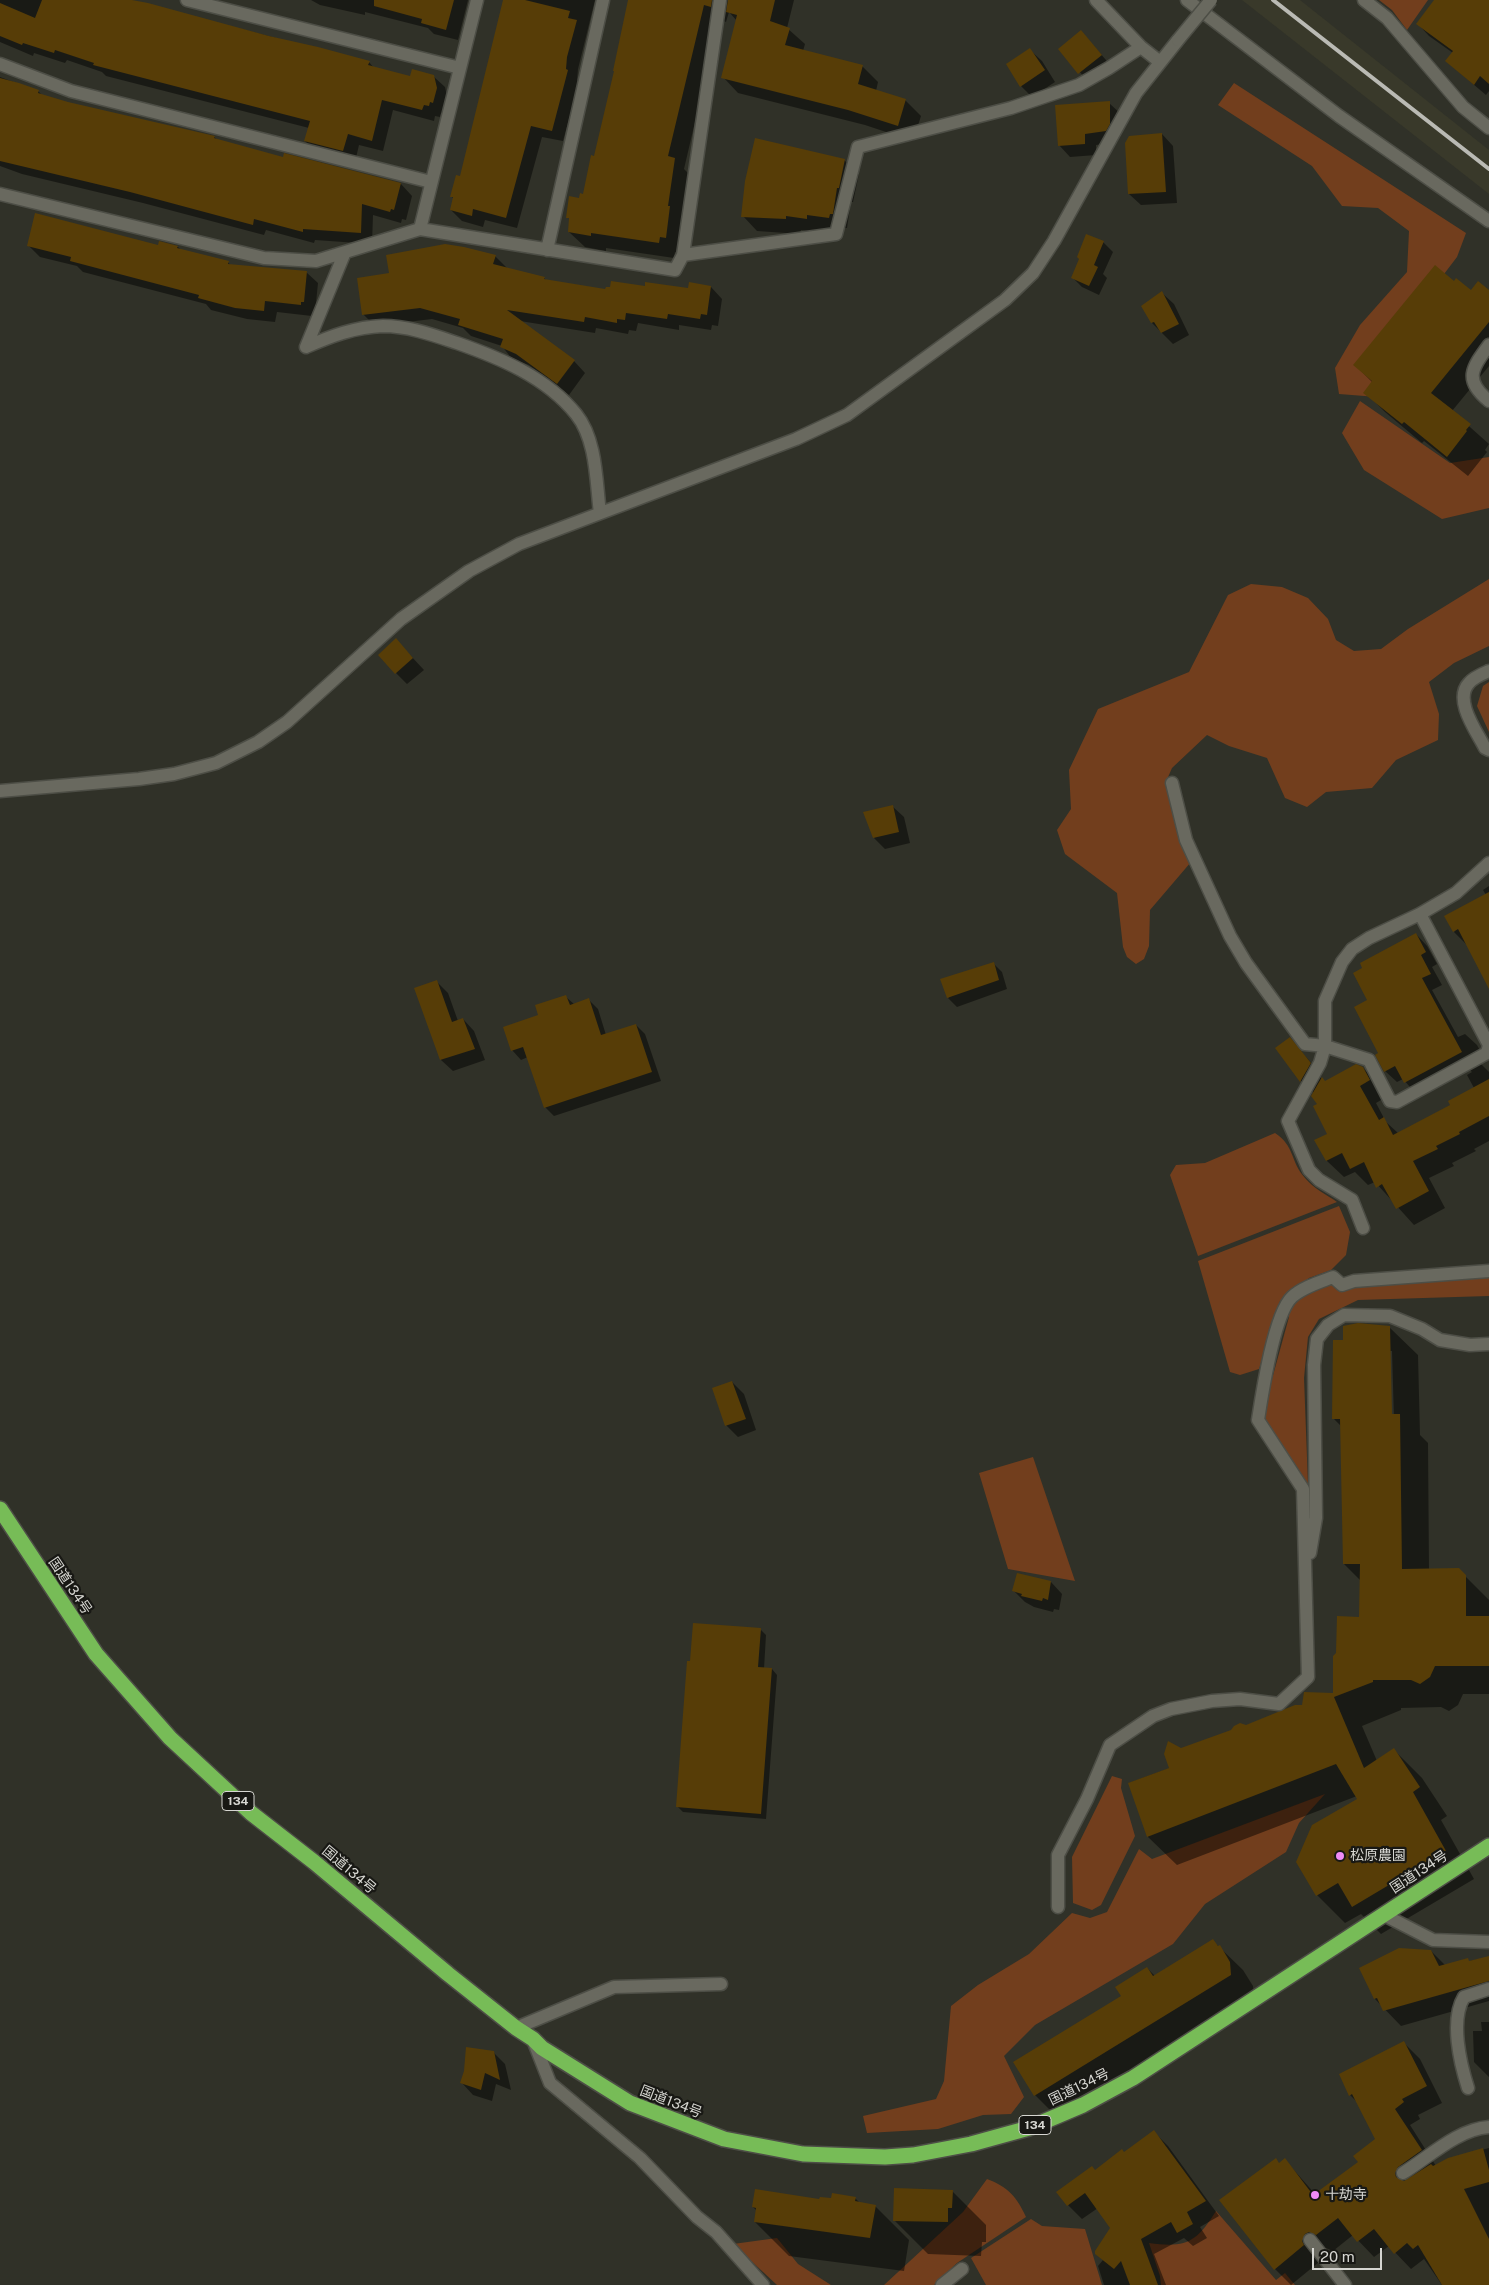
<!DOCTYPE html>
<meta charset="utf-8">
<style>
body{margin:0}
#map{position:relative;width:1489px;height:2285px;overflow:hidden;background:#303128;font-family:"Public Sans",sans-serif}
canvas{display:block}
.scale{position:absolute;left:1312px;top:2248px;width:70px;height:22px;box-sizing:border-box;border:2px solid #d6d6d1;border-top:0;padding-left:6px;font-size:15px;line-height:18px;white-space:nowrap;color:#d6d6d1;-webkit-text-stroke:4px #181814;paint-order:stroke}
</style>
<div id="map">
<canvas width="1489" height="2285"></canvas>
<div class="scale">20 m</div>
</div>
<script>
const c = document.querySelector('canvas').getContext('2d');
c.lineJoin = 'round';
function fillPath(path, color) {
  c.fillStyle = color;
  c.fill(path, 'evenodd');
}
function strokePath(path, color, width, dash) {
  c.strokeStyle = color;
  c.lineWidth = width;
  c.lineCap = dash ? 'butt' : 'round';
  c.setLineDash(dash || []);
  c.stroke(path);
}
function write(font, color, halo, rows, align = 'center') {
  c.font = font + ' "Public Sans","Noto Sans JP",sans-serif';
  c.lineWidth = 4.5;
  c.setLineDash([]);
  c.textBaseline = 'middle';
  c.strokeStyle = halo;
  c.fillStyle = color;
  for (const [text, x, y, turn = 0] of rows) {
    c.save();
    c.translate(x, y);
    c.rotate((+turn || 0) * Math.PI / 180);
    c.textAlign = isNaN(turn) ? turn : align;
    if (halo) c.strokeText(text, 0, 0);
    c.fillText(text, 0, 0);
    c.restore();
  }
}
const built = new Path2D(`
 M1242,0H1300L1489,150V194Z`);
const green = new Path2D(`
 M1379,0H1428L1407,30L1392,10Z
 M1234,83L1466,233L1457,257L1425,299L1377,397L1339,394L1335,368L1360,325L1407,272L1409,231L1378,208L1342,206L1312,166L1218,105Z
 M1360,401L1450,463L1489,457V508L1442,519L1364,470L1342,433Z
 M1489,579V646L1454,663L1429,682L1439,714L1438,740L1396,760L1372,788L1326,792L1307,807L1285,798L1267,758L1229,746L1207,735L1172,768L1165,784L1191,862L1150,910L1149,946L1144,959L1136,964L1127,957L1123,947L1117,893L1065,854L1057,830L1071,809L1069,770L1098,709L1189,672L1228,595L1251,584L1282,587L1308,598L1328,619L1336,640L1354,651L1381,649L1408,629Z
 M1489,682V732L1477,706L1483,686Z
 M1275,1133C1295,1146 1290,1161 1305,1178C1313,1188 1327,1195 1337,1202L1198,1256L1170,1175L1176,1165L1205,1163Z
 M1339,1206L1350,1232L1346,1255L1331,1270L1309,1278L1280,1301L1259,1369L1240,1375L1230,1372L1198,1261Z
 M1489,1274V1296L1358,1300L1319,1319L1308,1337L1304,1378L1308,1484L1264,1418L1266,1401L1289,1317V1309L1299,1296L1334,1282L1357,1284Z
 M1033,1457L1075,1581L1008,1569L979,1473Z
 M1112,1776L1122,1779L1121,1788L1135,1836L1101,1905L1092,1910L1073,1903L1072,1857Z
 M1325,1794L1299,1823L1286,1852L1205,1904L1173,1944L1035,2025L1004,2056L1024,2097L1011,2114L983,2115L938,2129L867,2133L863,2116L936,2099L944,2081L951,2006L978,1985L1029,1954L1072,1913L1090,1918L1107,1912L1139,1849L1152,1859Z
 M987,2179C1008,2187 1017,2197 1026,2217L957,2263L934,2285H884L963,2212Z
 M1216,2211L1276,2280L1285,2273L1295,2285H1161L1160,2276L1149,2243C1186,2248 1196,2243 1216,2211Z
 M1031,2219L1042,2226L1085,2229L1102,2285H986L971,2258Z
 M777,2238L798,2264L831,2285H777L733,2244Z`);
const shadow = new Path2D(`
 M0,0H129L369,62L374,68L411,77L433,76L445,87L448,101L445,114L441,113L440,117L435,116L434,121L393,110L383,151L359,145L355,162L316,152L305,141L309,128L106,76L102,72L67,60L65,63L34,53L33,56L0,42Z
 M311,0H468L458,40L434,34L428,28L365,12V15L320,5Z
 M505,0H595L578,69L577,80L579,82L563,141L542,137L517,228L485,220L483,227L462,221L451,210L454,199L452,197L461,177Z
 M630,0H794L787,28L805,44L803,51L862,66L878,82L876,91L905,100L921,116L913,141L865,125L738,93L723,77L737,21L729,12L726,22L719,19L684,169L690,175L681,253L675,252L674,258L606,248V251L585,247L569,232L570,220L568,217L584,195L595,157L616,72Z
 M1435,0H1489V91L1486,95L1446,61L1453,53L1429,36L1418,24Z
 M1081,31L1112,67L1091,85L1060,49Z
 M1030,50L1042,61L1055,82L1032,97L1021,86Z
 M0,77L38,91L42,95L68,103L214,137L218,140L283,159L401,184L412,196L406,220L402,219L401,223L373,215L372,244L315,240L314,243L266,230L264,235L143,203L22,174L0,166Z
 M1109,103L1121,114V135L1117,142L1096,145V155L1070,157L1059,145Z
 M1162,134L1173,146L1177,203L1141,205L1129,194Z
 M844,160L859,174L853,202H851L847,228H844V232L822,229L821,233L801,230L800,234L757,231L743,216Z
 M1103,242L1113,252L1103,274L1107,278L1099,295L1082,287L1072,277Z
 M28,245L178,247L182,251L228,262L231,266L306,272L318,283L315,313H313L312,316L277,312L275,322L247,319L211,310L206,304L83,272L77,266L40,257Z
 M495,256L507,268L544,278L546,280L607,290L646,287L689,290L711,287L722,299L718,326L712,325L711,330L679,325V330L638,323L636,331L629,330L628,334L596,328L595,333L520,321L574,361L585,373L569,395L529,365L512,359L502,346L471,336L463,328L432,319L375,326L363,314Z
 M1454,283L1471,291H1489V366L1452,411L1489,444L1485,450L1487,452L1468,476L1424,441L1422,443L1385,412L1365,392L1373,383L1355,365Z
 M1162,293L1174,304L1189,335L1173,344L1152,323Z
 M396,640L424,670L407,684L396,673Z
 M892,806L904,817L910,843L885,849L874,838Z
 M1489,886V987L1468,946L1454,932L1486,895L1483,890Z
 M1416,934L1427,946L1437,964L1432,967L1442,985L1432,990L1458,1037L1465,1034L1477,1045L1486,1062L1481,1064L1489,1072V1141L1474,1149L1476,1151L1452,1163L1454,1166L1429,1178L1445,1208L1414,1225L1375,1182L1368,1185L1355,1172L1344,1177L1327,1161L1316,1141L1329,1134L1319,1104L1314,1093L1301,1081L1277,1048L1290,1039L1322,1075L1320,1077L1325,1082L1363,1068L1380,1085L1386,1097L1376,1103L1386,1122L1398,1133L1451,1105L1474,1088L1467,1075L1472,1072L1467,1067L1416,1094L1403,1079L1397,1082L1385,1071L1369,1000Z
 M993,963L1002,972L1007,989L957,1007L948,998Z
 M436,981L448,993L458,1021L463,1019L474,1031L485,1060L453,1071L441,1060L416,989Z
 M566,997L574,1004L589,1000L598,1009L606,1035L636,1025L645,1034L661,1081L554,1116L545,1107L528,1057L521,1060L512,1050Z
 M1389,1327L1418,1355L1420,1435L1428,1443L1429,1570L1458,1569L1489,1600V1694H1463L1458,1705L1449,1711L1441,1707L1401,1708V1710L1362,1726L1377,1761L1394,1750L1422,1778L1447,1816L1441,1820L1474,1879L1381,1934L1361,1914L1345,1923L1317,1895L1359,1800L1357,1796L1177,1865L1148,1837L1129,1783L1170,1768L1181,1749L1334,1694L1360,1618L1361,1581L1344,1564L1341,1426L1334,1419L1344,1342ZM1389,1351H1392L1394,1420H1391Z
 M732,1382L744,1394L756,1430L738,1437L726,1425Z
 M1051,1582L1062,1594L1059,1610L1054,1609L1053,1612L1034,1607L1025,1602L1014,1591Z
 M761,1630L766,1635L764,1669H772L777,1675L766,1819L683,1812L677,1806Z
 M1213,1941L1243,1970L1253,1986L1254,1998L1058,2118L1035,2095L1147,1968L1155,1976Z
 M1431,1951L1446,1966L1489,1957V2001L1401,2026L1375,1999L1361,1968Z
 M1481,2022H1489V2077L1474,2062L1473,2031H1482Z
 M1403,2042L1420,2059L1442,2103L1418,2115L1420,2119L1410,2125L1436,2166L1450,2158L1489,2148V2285H1442L1424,2259L1411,2269L1389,2246L1374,2257L1353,2235L1333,2251L1326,2248L1321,2250L1319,2262L1291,2285L1275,2269L1221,2201L1285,2160L1316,2195L1360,2162L1377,2139L1358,2103L1350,2095Z
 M493,2052L505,2064L511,2090L496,2084L492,2101L473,2095L462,2083Z
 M1154,2132L1168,2146L1219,2216L1200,2227L1207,2238L1193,2246L1184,2238L1154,2254L1166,2285H1104L1098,2266L1103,2260L1096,2254L1112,2228L1098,2208L1082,2219L1068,2205L1095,2171L1125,2153Z
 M952,2191L986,2225V2242H982L981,2256L928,2254L894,2220Z
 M855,2198L861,2204L875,2206L909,2240L904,2271L789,2256L755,2222L757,2211L753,2207Z`);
const building = new Path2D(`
 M42,0H132L148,3L269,36L318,47L370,61L368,65L410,76L412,69L434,75L437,88L433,103L430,102L429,106L424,105L422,110L382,100L372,141L348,134L343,151L304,141L310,121L93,65L94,63L55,50L54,53L23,43L22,45L0,36V3L35,18Z
 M374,0H454L446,30L421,23L422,19L374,6Z
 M503,0H525L570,11L568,18L577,20L567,57L566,69L568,70L552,131L531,126L506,218L473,209L472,216L450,210L453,197H450L456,175L460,176Z
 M628,0H712L711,7L704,5L668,156L675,158L668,206H670L666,238L660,237L659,243L591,233V236L568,232L569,218H566L569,196L579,198L580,193L583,194L591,155L594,156L614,71H613Z
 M728,0H775L770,21L790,28L785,45L863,65L858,84L906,99L898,126L848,110L721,78L737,15L726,12Z
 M1434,0H1489V84L1480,76L1474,85L1445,61L1453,51L1416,24Z
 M1081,30L1102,55L1078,74L1058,49Z
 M1030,48L1045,70L1020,87L1006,64Z
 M0,78L19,83L39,90L38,93L68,102L215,136L214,138L283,157L284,153L401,183L394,210L391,209L390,212L362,204L361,233L303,229V232L254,219L253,225L130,192L0,161Z
 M1110,101V124L1106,131L1085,134V144L1058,146L1055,105Z
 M1162,133L1166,192L1128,194L1125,143L1129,136Z
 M755,138L845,159L839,188H837L833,214H830L829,218L807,215V219L786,216V219L741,217L745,181Z
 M35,213L158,245L159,241L178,246L177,248L229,261L228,264L307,271L304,302H301V305L265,301L264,311L235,308L198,298L199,295L70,261L71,257L27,246Z
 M1086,234L1104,241L1094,265L1098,267L1089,286L1071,278L1079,259L1077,257Z
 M445,244L464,247L496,255L493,264L545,277L544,279L605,289L606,287H610L611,281L645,286V282L688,288L689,282L711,286L707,315L701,314L700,319L668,314L667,319L626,313L625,320L617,319V323L585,317L584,322L507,310L575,360L557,384L516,354L500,347L503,339L458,325L460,319L420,308L362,315L357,278L389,273L386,255Z
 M1435,265L1454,281L1456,278L1471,290L1478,281L1489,290V322L1431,393L1471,424L1466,430L1467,431L1447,457L1404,422L1402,424L1363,393L1372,381L1353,365Z
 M1162,291L1179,324L1161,333L1154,322L1151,323L1141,306Z
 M396,638L413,658L395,674L378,655Z
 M893,805L899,832L873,838L863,812Z
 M1489,892V989L1458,929L1453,932L1444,916Z
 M1416,933L1426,952L1421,955L1431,974L1422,978L1462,1052L1404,1083L1395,1066L1384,1072L1375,1055L1378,1053L1354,1007L1367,1000L1353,973L1362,968L1360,963Z
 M994,962L999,980L947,998L940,979Z
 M437,980L452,1022L463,1018L475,1049L440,1060L414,988Z
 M566,995L570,1005L589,998L601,1035L636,1024L652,1072L544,1108L523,1047L511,1051L503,1027L538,1015L535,1005Z
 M1290,1037L1311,1063L1300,1082L1275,1048Z
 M1356,1064L1363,1067L1370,1080L1360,1086L1379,1120L1384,1117L1393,1135L1450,1105L1448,1101L1489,1079V1116L1459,1132L1460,1134L1436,1146L1438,1149L1413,1161L1429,1191L1396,1209L1382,1184L1376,1188L1364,1162L1350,1169L1342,1153L1326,1161L1314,1140L1327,1134L1313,1106L1317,1104L1311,1096L1322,1077L1325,1081Z
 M1358,1323L1390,1326L1392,1414H1400L1402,1569L1459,1568L1466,1575V1616H1489V1666H1435L1430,1677L1420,1684L1411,1680H1373V1682L1334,1697L1364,1768L1394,1748L1420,1787L1413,1792L1446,1851L1352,1907L1338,1883L1316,1896L1296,1862L1312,1825L1357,1799L1336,1764L1147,1837L1128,1783L1169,1768L1164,1754L1168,1741L1181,1748L1231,1730L1234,1726L1240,1723L1246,1725L1295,1705H1302L1304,1692L1333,1693V1656L1336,1653L1337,1616L1359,1617L1360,1564H1343L1340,1419H1332L1333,1340H1343V1326Z
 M732,1381L746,1419L725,1426L712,1388Z
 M1017,1573L1051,1581L1048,1600L1043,1598L1042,1601L1021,1596L1022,1594L1012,1591Z
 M693,1623L761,1628L758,1667L772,1668L761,1814L676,1807L687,1661H690Z
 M1213,1939L1218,1946L1220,1945L1230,1962L1231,1975L1034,2096L1013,2062L1121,1996L1115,1987L1147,1967L1153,1976Z
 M1399,1948L1431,1950L1439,1966L1468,1958L1469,1961L1489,1956V1981L1383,2011L1377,1998L1374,1999L1359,1968Z
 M1404,2041L1427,2086L1402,2099L1404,2102L1395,2109L1422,2150L1398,2167L1395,2173L1396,2177L1404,2181L1431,2164L1433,2166L1448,2158L1483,2148L1489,2170V2182L1464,2189L1489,2239V2285H1442L1418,2245L1413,2249L1407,2243L1394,2254L1374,2229L1357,2242L1338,2218L1316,2235L1309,2232L1305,2234L1302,2241L1304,2245L1274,2270L1219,2200L1276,2158L1279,2163L1285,2158L1313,2195L1358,2162L1353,2156L1375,2139L1352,2094L1349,2096L1339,2074Z
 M466,2047L494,2051L500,2080L485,2073L481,2090L460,2083L464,2071Z
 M1154,2130L1206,2201L1187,2212L1193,2224L1177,2233L1171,2222L1141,2239L1158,2285H1130L1121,2261L1114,2269L1095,2254V2251L1110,2228L1085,2193L1067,2206L1056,2192L1092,2166L1095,2170L1122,2149L1124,2152Z
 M894,2188L953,2190L952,2208H948V2222L893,2221Z
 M755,2189L819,2199L820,2197L831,2198L832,2193L856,2197L855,2201L876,2205L870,2238L754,2222L756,2208L752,2207Z`);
const minor = new Path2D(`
 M187,0L460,68
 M1096,0L1141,47L1160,62
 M1187,0L1339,116L1489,221
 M1364,0L1387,18L1463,107L1489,128
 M0,64L71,91L431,182
 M0,194L264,258L316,261L420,229L675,270L683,255L720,0
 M420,229L477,0
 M547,250L603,0
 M683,255L836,234L858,147L1011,108L1079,85L1109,68L1141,47
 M1489,345C1472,368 1463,380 1489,401
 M306,347C331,336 355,327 383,326C408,326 433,335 457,343C500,358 546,377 576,414C597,440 596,482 600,513
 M306,347L345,252
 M1489,671C1482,674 1474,677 1469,683C1453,700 1477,732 1485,748L1489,750
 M1172,783L1186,840L1230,936L1246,963L1305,1044L1325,1046L1369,1060L1390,1101L1397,1102L1487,1053L1489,1045L1420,914
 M0,791L139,779L174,774L216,763L258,742L287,722L401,619L469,571L519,544L796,439L847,415L1005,300L1033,273L1054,241L1136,93L1178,40
 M1363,1228L1352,1200L1319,1180L1309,1170L1288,1121L1320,1063L1325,1046V1001L1342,962L1352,949L1369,938L1420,914L1456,893L1489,863
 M1310,1553L1316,1518L1314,1365L1317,1339L1328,1325L1344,1315L1390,1316L1422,1329L1440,1340L1470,1345L1489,1344
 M1058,1907V1855L1087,1799L1110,1745L1153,1716L1171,1709L1212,1701L1240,1699L1279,1704L1308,1677L1303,1489L1258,1420C1262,1394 1274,1314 1292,1297C1303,1287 1320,1282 1333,1277L1342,1285L1354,1281L1489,1271
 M1384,1915L1433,1940L1489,1942
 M516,2028L614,1987L721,1984
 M533,2040L550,2083L640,2158L697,2217L716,2232L763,2285
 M1468,2088C1460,2063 1450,2020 1464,1997L1489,1989
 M1403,2173C1429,2157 1458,2129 1489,2127
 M1310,2240L1345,2285
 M942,2285L962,2269`);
const highway = new Path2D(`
 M0,1509L96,1654L170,1738L251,1813L314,1862L448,1974L516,2028L533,2039L542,2048L630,2103L724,2139L803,2154L885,2157L913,2155L971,2144L1029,2128L1083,2105L1133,2078L1489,1846`);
const rail = new Path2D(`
 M1273,0L1489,169`);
const minorBridge = new Path2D(`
 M1178,40L1211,0`);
const markers = [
 [1340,1856,5,"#ef8bf7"],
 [1315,2195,5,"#ef8bf7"]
];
const shields = [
 [238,1801,32],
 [1035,2125,32]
];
const shieldNames = [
 ["134",238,1801],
 ["134",1035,2125]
];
const streetNames = [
 ["国道134号",70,1586,56],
 ["国道134号",349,1870,40],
 ["国道134号",1419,1872,-33],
 ["国道134号",1079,2087,-26],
 ["国道134号",671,2102,21]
];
const poiNames = [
 ["松原農園",1350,1856],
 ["十劫寺",1325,2195]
];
fillPath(built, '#39392a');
fillPath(green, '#723e1d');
fillPath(shadow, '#0007');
fillPath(building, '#573d07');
strokePath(minor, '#4d4e46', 15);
strokePath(highway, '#4d4e46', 18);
strokePath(minor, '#69695f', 12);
strokePath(highway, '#77bc57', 15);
strokePath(rail, '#babab4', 4);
strokePath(minorBridge, '#4d4e46', 15, []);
strokePath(minorBridge, '#69695f', 12);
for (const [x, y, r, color] of markers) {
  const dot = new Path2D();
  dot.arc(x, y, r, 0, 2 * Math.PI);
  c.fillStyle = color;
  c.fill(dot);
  strokePath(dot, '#181814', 2);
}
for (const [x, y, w] of shields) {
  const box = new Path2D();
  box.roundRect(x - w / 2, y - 9.5, w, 19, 4);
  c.fillStyle = '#181814';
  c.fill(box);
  strokePath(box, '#d6d6d1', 1);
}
write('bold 12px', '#d6d6d1', null, shieldNames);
write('14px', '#d6d6d1', '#181814', streetNames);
write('14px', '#d6d6d1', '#181814', poiNames, 'left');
</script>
